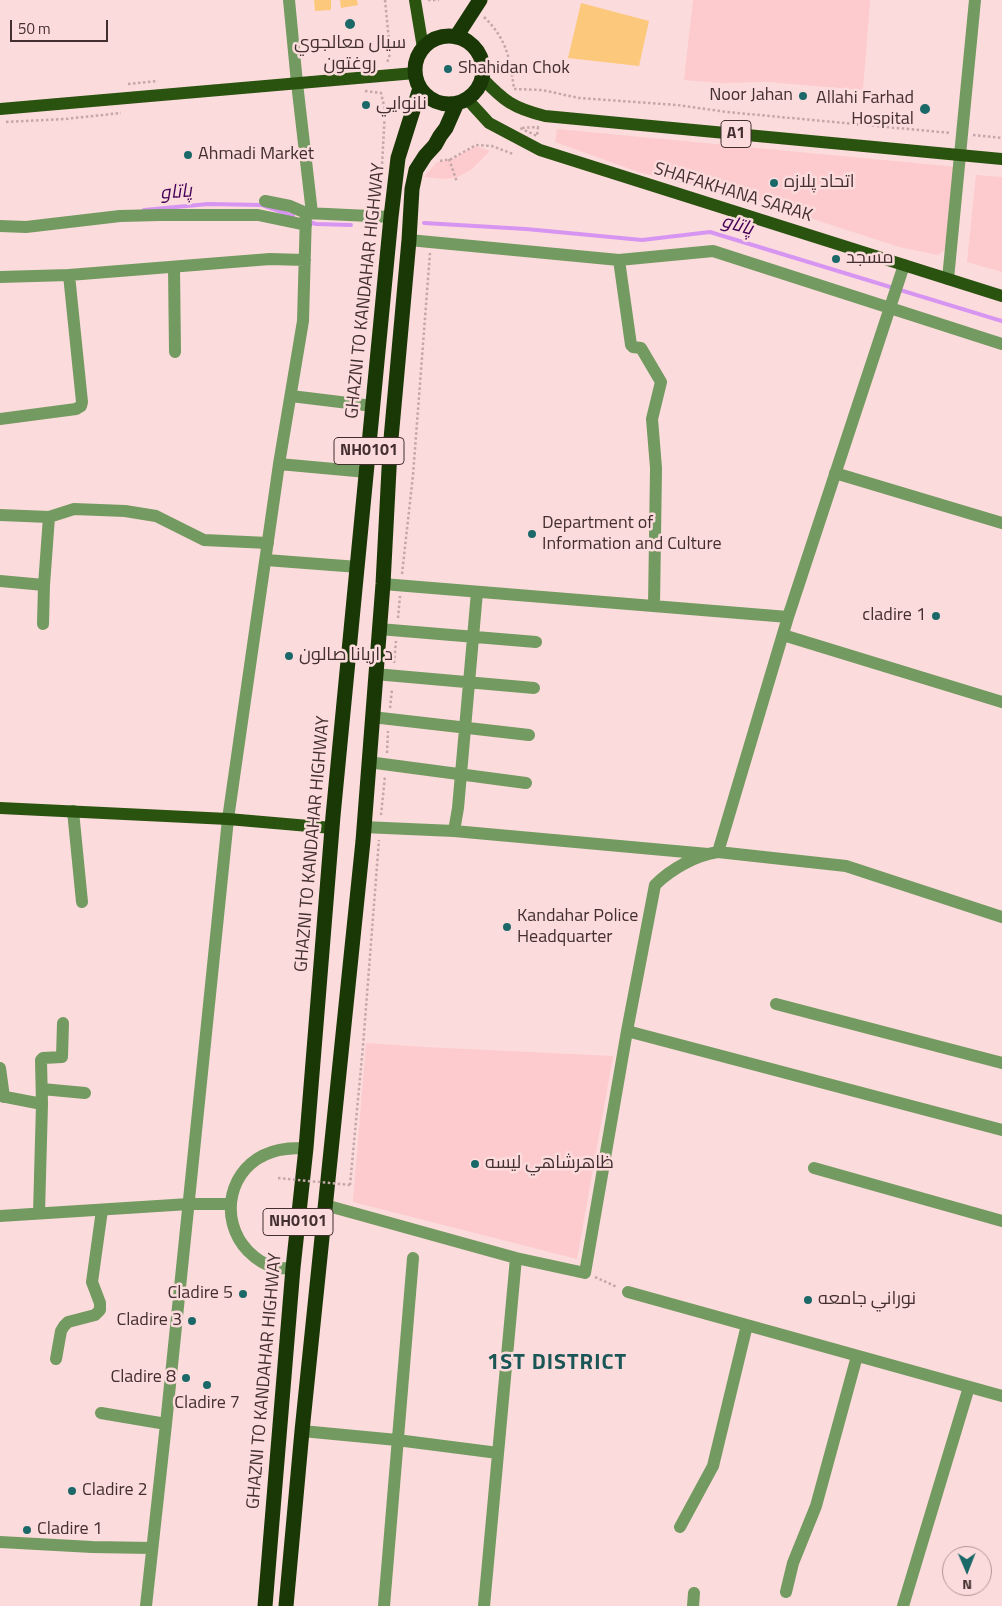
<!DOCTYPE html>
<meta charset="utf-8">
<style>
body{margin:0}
#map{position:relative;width:1002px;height:1606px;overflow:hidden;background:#fcdbdc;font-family:"Titillium Web",sans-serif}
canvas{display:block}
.north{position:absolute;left:942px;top:1546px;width:50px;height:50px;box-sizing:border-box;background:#fcdbdc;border:1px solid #b29697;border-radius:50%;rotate:179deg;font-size:14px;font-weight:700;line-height:20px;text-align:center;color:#432f30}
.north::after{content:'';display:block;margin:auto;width:18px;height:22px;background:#1a6868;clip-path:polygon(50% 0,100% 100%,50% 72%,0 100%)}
.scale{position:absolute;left:10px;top:20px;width:98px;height:22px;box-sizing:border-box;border:2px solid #432f30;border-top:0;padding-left:6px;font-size:15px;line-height:18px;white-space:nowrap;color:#432f30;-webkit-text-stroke:4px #fcdbdc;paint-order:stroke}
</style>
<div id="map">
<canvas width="1002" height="1606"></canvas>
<div class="north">N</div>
<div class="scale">50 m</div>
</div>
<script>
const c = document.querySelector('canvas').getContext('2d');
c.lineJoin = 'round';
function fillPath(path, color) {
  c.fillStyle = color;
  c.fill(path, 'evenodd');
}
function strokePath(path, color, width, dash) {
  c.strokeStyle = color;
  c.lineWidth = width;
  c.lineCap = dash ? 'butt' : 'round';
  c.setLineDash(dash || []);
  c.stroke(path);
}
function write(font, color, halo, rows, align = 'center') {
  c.font = font + ' "Titillium Web",Cairo,sans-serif';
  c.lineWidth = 5;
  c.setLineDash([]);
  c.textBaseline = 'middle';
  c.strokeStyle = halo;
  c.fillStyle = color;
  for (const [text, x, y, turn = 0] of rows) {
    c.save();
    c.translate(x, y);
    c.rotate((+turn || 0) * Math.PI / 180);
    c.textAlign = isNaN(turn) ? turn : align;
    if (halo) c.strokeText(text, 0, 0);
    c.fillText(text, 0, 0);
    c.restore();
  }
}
const built = new Path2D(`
 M693,0H870L863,90L768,82L722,83L684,80Z
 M557,129L957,167L946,249L938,255L899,247L813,219L797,209L641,173L555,142Z
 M476,146L490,151L472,169L458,177L443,179L424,177L437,162L451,160Z
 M976,175L1002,177V272L967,262Z
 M366,1043L424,1047L613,1056L577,1259L353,1202Z`);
const green = new Path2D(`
 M314,0H331V10L315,11Z
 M340,0H357L358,5L341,8Z
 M581,3L649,21L639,66L568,58Z`);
const stream = new Path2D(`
 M144,210L208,204L262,205L293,216
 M309,222L316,224L351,225
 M424,223L526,229L642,240L710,232L1002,321`);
const path = new Path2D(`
 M385,0L390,51L389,58L387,62
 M428,0H439
 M484,17C507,39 510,59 514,89L542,90L579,98L677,105L727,112L951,133
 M128,84L158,81
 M365,91L381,93L385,110L382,166
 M6,122L65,119L121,113
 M538,127L537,136L520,128Z
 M973,135L1002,138
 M449,159L457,182
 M440,161L451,159L476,145L492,146L513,154
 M402,574L413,475L430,253
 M398,618L400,596
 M394,663L396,641
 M390,708L392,689
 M387,753L388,731
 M381,815L385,776
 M350,1185L363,1046L379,840
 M595,1277L617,1287`);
const minor = new Path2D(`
 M289,0L297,83L312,213
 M265,201L290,206L306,213L391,217
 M0,226L26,227L120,216L160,215H258L306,225
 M409,240L619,260L713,251L1002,344
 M619,260L631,345L633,347L641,348L661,382L652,419L656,468L654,606
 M174,268L175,352
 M0,277L69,275L270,259L305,260
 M948,279L975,0
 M291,396L373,406
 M0,419L76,409L81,406L82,402L69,275
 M279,464L367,472
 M835,473L1002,523
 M0,515L49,517L74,509L125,511L156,516L204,540L268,543
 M266,560L358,567
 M0,581L44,585
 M383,584L788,617
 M43,624L44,585L49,517
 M379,629L536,642
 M783,635L1002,702
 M375,674L534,688
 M372,717L529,735
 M368,762L526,783
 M73,811L82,902
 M363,827L454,831L708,854
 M454,831L458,808L477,592
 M718,852L788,617L904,265
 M776,1004L1002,1063
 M627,1031L1002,1130
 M0,1068L4,1097
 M42,1089L85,1093
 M0,1096L42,1104
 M814,1168L1002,1221
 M325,1205L516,1258L585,1273L627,1031L655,885C671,869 696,855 718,852L846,866L1002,917
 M39,1213L42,1104L41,1060L43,1058L62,1057L63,1023
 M0,1216L189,1204H230
 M293,1268C287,1268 280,1269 274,1267C265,1265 255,1258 248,1251C218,1220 228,1166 272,1152C283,1148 294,1148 306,1148
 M628,1292L1002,1396
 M56,1359L61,1331L64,1326L68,1322L95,1315L100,1310V1303L92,1282L102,1210
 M101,1413L166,1424
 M302,1431L397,1440L498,1453
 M680,1527L713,1466L747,1325
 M0,1542L92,1547L152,1548
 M786,1592L793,1563L816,1506L857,1356
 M146,1606L166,1424L228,819L279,464L303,321L306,213
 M384,1606L413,1258
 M484,1606L516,1258
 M693,1606L694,1593
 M903,1606L969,1387`);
const major = new Path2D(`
 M415,0L423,48
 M482,78C504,101 513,108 545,116L1002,159
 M467,99L489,123L540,150L1002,296
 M0,109L415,73
 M0,808L228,819L332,828`);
const highway = new Path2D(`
 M415 70a34 34 0 1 1 68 0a34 34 0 1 1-68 0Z
 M456,37L480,0
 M265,1606L293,1268L306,1148L333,816L391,217L398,158L420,88
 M286,1606L302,1431L363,841L383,584L390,450L409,240L412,189L416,170L425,156L435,145L440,136L446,128L457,103`);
const pathBridge = new Path2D(`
 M278,1178L350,1185`);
const markers = [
 [350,24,6,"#1a6868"],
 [448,69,5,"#1a6868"],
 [803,96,5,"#1a6868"],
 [366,105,5,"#1a6868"],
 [925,109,6,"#1a6868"],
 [188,155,5,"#1a6868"],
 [774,183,5,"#1a6868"],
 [836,259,5,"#1a6868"],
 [532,534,5,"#1a6868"],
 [936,616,5,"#1a6868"],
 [289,656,5,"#1a6868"],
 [507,927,5,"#1a6868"],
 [475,1164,5,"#1a6868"],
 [243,1294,5,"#1a6868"],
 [808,1300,5,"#1a6868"],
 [192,1321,5,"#1a6868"],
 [186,1378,5,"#1a6868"],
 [207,1385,5,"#1a6868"],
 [72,1491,5,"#1a6868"],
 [27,1530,5,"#1a6868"]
];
const shields = [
 [736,134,30],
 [369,451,70],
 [298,1222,70]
];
const shieldNames = [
 ["A1",736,134],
 ["NH0101",369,451],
 ["NH0101",298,1222]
];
const poiNames = [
 ["سيال معالجوي",350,44,"center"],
 ["روغتون",350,65,"center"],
 ["Shahidan Chok",458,69],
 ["Noor Jahan",793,96,"right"],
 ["Allahi Farhad",914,99,"right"],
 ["Hospital",914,120,"right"],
 ["نانوايي",376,105],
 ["Ahmadi Market",198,155],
 ["اتحاد پلازه",784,183],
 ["مسجد",846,259],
 ["Department of",542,524],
 ["Information and Culture",542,545],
 ["cladire 1",926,616,"right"],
 ["د اریانا صالون",299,656],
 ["Kandahar Police",517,917],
 ["Headquarter",517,938],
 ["ظاهرشاهي لیسه",485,1164],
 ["Cladire 5",233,1294,"right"],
 ["نوراني جامعه",818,1300],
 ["Cladire 3",182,1321,"right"],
 ["Cladire 8",176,1378,"right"],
 ["Cladire 7",207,1404,"center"],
 ["Cladire 2",82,1491],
 ["Cladire 1",37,1530]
];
const streetNames = [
 ["SHAFAKHANA SARAK",733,193,17],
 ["GHAZNI TO KANDAHAR HIGHWAY",366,291,-84],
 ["GHAZNI TO KANDAHAR HIGHWAY",313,844,-85],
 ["GHAZNI TO KANDAHAR HIGHWAY",265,1381,-85]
];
const waterNames = [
 ["پاتاو",176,193,-5],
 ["پاتاو",737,226,16]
];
const districtNames = [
 ["1ST DISTRICT",557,1364]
];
fillPath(built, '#fdcbcd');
fillPath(green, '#fcc87b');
strokePath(stream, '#d795f2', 4);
strokePath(path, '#c4a7a8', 2.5, [2.5, 2.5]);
strokePath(minor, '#739a60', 12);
strokePath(major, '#2a5310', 12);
strokePath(highway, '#1a3806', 15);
strokePath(pathBridge, '#c4a7a8', 2.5, [2.5, 2.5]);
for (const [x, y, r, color] of markers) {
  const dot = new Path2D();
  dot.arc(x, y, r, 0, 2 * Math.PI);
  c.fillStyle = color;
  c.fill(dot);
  strokePath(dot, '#fcdbdc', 2);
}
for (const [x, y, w] of shields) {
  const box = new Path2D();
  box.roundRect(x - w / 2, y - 13.5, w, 27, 4);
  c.fillStyle = '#fcdbdc';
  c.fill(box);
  strokePath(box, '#432f30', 1);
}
write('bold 16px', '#432f30', null, shieldNames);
write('18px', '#432f30', '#fcdbdc', poiNames, 'left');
write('18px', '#432f30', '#fcdbdc', streetNames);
write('italic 19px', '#430057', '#fcdbdc', waterNames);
c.letterSpacing = '1px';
write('bold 22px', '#1a5656', '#fcdbdc', districtNames);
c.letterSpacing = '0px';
</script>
